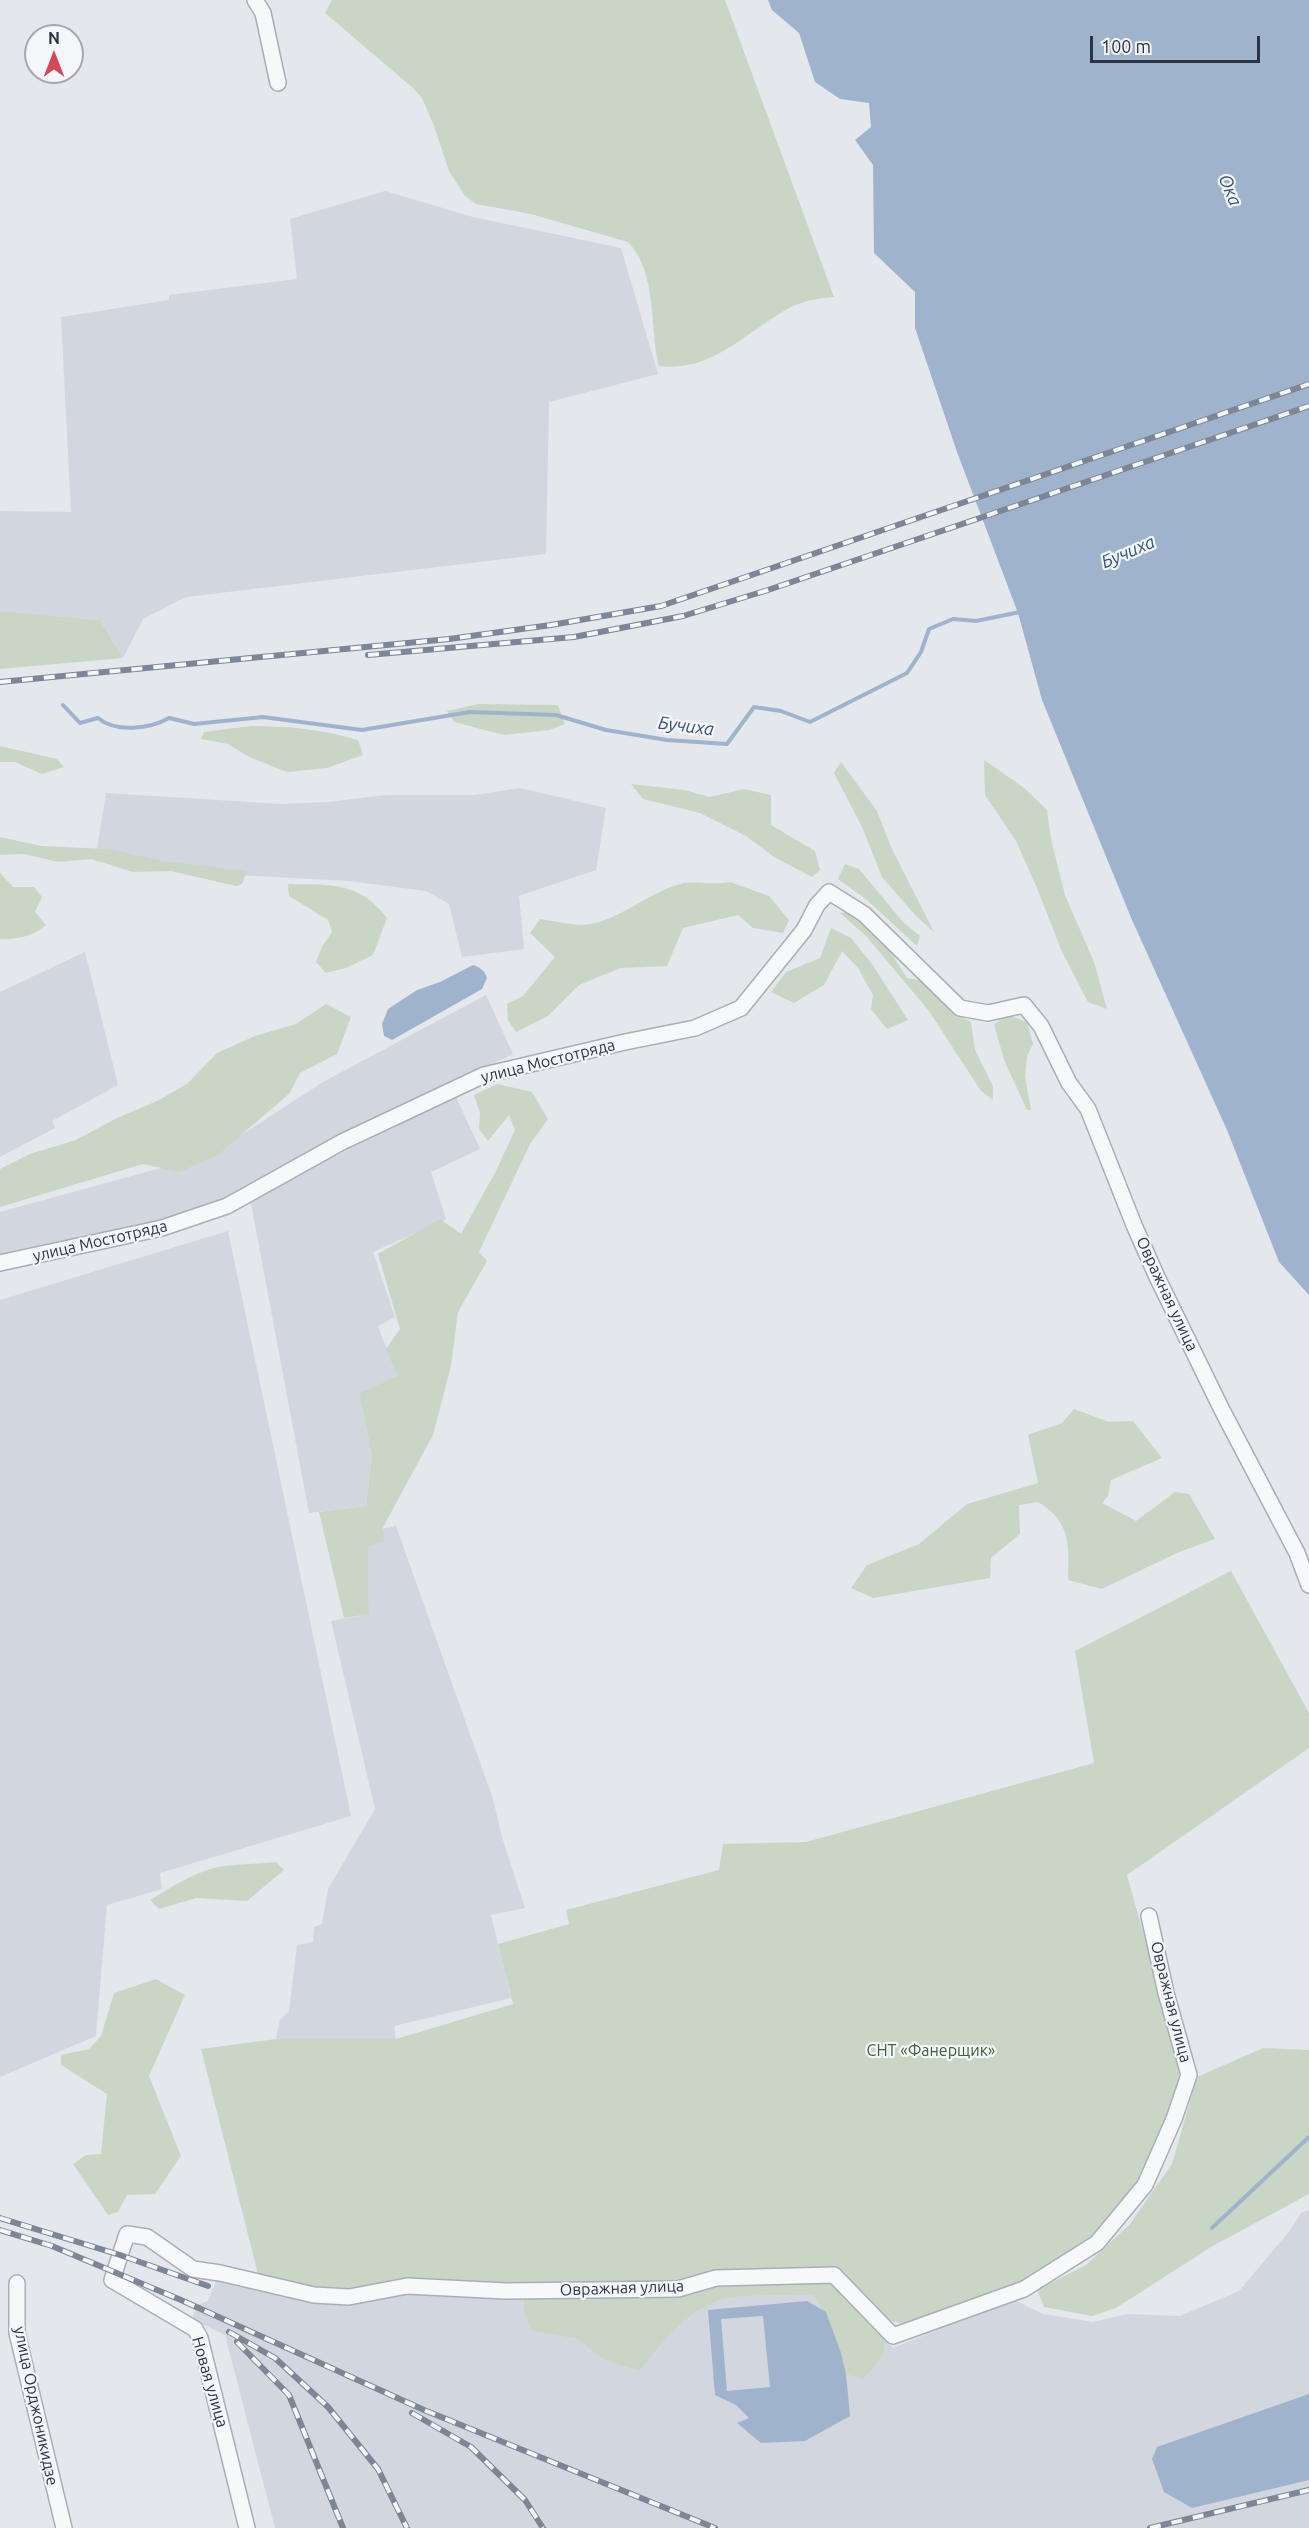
<!DOCTYPE html>
<meta charset="utf-8">
<style>
body{margin:0}
#map{position:relative;width:1309px;height:2528px;overflow:hidden;background:#e4e7ec;font-family:Ubuntu,sans-serif}
canvas{display:block}
.north{position:absolute;left:24px;top:24px;width:60px;height:60px;box-sizing:border-box;background:#f4f6f9;border:2px solid #a4a8b1;border-radius:50%;rotate:0deg;font-size:16px;font-weight:700;line-height:24px;text-align:center;color:#2b3445}
.north::after{content:'';display:block;margin:auto;width:21px;height:27px;background:#d1495b;clip-path:polygon(50% 0,100% 100%,50% 72%,0 100%)}
.scale{position:absolute;left:1090px;top:36px;width:170px;height:27px;box-sizing:border-box;border:3px solid #2b3445;border-top:0;padding-left:8px;font-size:18px;line-height:21px;white-space:nowrap;color:#2b3445;-webkit-text-stroke:4px #f4f6f9;paint-order:stroke}
</style>
<div id="map">
<canvas width="1309" height="2528"></canvas>
<div class="north">N</div>
<div class="scale">100 m</div>
</div>
<script>
const c = document.querySelector('canvas').getContext('2d');
c.lineJoin = 'round';
function fillPath(path, color) {
  c.fillStyle = color;
  c.fill(path, 'evenodd');
}
function strokePath(path, color, width, dash) {
  c.strokeStyle = color;
  c.lineWidth = width;
  c.lineCap = dash ? 'butt' : 'round';
  c.setLineDash(dash || []);
  c.stroke(path);
}
function write(font, color, halo, rows, align = 'center') {
  c.font = font + ' Ubuntu,sans-serif';
  c.lineWidth = 4.5;
  c.setLineDash([]);
  c.textBaseline = 'middle';
  c.strokeStyle = halo;
  c.fillStyle = color;
  for (const [text, x, y, turn = 0] of rows) {
    c.save();
    c.translate(x, y);
    c.rotate((+turn || 0) * Math.PI / 180);
    c.textAlign = isNaN(turn) ? turn : align;
    if (halo) c.strokeText(text, 0, 0);
    c.fillText(text, 0, 0);
    c.restore();
  }
}
const built = new Path2D(`
 M385,191L473,217L621,248L658,374L549,402L546,554L186,597L143,619L123,658L100,620L0,611V511L71,512L61,317L169,300V295L297,279L290,219Z
 M520,788L606,808L596,870L519,896L524,949L462,957L449,904L426,891L350,881L218,874L95,861L106,793L281,804L328,802L386,795H475Z
 M85,952L118,1085L52,1121L55,1128L0,1157V992Z
 M486,995L513,1054L393,1114L228,1202L165,1222L0,1257V1212L212,1154L323,1082Z
 M456,1097L480,1149L431,1172L446,1219L373,1252L395,1317L378,1326L397,1376L359,1393L372,1456L366,1506L309,1513L250,1198Z
 M228,1231L351,1816L160,1873L162,1889L107,1905L96,2036L0,2077V1300Z
 M396,1526L493,1799L502,1837L525,1908L491,1915L511,1998L394,2026L396,2039H276L280,2020L289,2011L297,1945L313,1942L314,1927L322,1924L328,1889L375,1809L331,1621L369,1614L368,1546L382,1529Z
 M1309,2210V2528H275L225,2335L192,2319L197,2305L208,2301L218,2276L309,2299L414,2290L505,2299L676,2295L832,2284L893,2348L1012,2299L1043,2314L1093,2322L1127,2314L1180,2316L1239,2291L1291,2229L1301,2213Z`);
const green = new Path2D(`
 M332,0H725L834,297C819,298 803,301 789,308C747,331 712,373 659,366C649,327 658,273 628,242L531,214L476,204L465,196L449,171L434,126L422,98L413,88L325,13Z
 M0,611L100,620L123,658L0,669Z
 M478,704L558,705L565,724L549,730L504,735L454,722L447,711Z
 M250,726C287,726 321,729 358,740L363,755L327,768L287,772L247,756L228,744L201,739L204,732Z
 M0,746L57,759L64,767L42,774L15,762H0Z
 M984,760L1023,787L1047,810L1051,839L1065,895L1094,962L1107,1009L1088,1002L1062,952L1037,888L1016,841L985,795Z
 M841,762L877,811L892,849L934,932L916,916L882,877L863,829L834,773Z
 M631,784L684,790L710,797L744,789L771,795V825L815,851L820,870L812,877L774,857L746,836L700,813L643,799Z
 M0,837L42,846L108,849L164,861L247,871L242,884L236,886L171,871L133,872L91,859L58,862L24,854L0,855Z
 M845,864L859,869L903,922L920,936L917,946L867,900L838,879Z
 M0,873L13,887H34L42,897L35,912L46,925C34,936 16,940 0,939Z
 M730,882L769,896L789,920L783,933L753,928L738,915L683,928L667,966L621,968L579,985L548,1016L516,1032L508,1020L507,1004L523,996L555,957L530,933L540,919C553,921 568,924 581,925C614,925 651,890 684,883C699,881 714,885 730,882Z
 M288,884C330,885 359,881 387,918L373,955L346,968L326,973L316,962L322,947L332,932L328,920L289,896Z
 M853,912L881,937L907,978L923,981L962,1017L971,1022L975,1050L993,1086V1100L981,1091L929,1011L866,936L840,913Z
 M831,928L851,938L872,964L908,1020L887,1029L871,1009L873,995L858,968L842,951L824,985L794,1003L771,992L786,972L820,958Z
 M326,1004L351,1017L337,1054L300,1073L290,1093L218,1155L179,1172L143,1164L0,1207V1169L30,1154L76,1140L117,1118L157,1101L187,1084L217,1053L255,1036L296,1024Z
 M1008,1015L1027,1022L1033,1044L1027,1056L1025,1077L1031,1110H1027L1004,1060L994,1024Z
 M497,1084L532,1092L548,1119L530,1144L479,1252L487,1261L458,1312L451,1366L433,1435L382,1529L384,1541L368,1546L369,1614L344,1618L319,1512L366,1506L372,1456L359,1393L397,1376L386,1349L400,1329L378,1254L440,1219L461,1234L496,1171L515,1130L509,1115L488,1141L479,1129L480,1113L474,1095Z
 M1074,1409L1109,1422L1133,1421L1162,1458L1111,1480L1108,1496L1102,1503L1136,1521L1175,1492L1189,1494L1215,1539L1179,1552L1102,1589L1068,1580C1069,1544 1071,1522 1038,1502L1019,1505L1020,1534L991,1558L990,1578L873,1598L851,1588L867,1565L919,1544L967,1504L1038,1483L1028,1435L1062,1423Z
 M1231,1571L1309,1713V1748L1127,1875L1181,2068L1168,2118L1140,2181L1089,2239L1019,2285L908,2325L887,2320L842,2270H718L673,2281L505,2285L443,2280L336,2289L259,2278L201,2049L276,2039H396L513,2004L498,1944L569,1924L566,1910L719,1870L723,1844L806,1842L1094,1763L1075,1651Z
 M276,1862L284,1870L247,1901L196,1898L159,1909L150,1900C172,1887 197,1870 224,1866C241,1864 259,1864 276,1862Z
 M156,1979L185,1995L149,2076L181,2156L155,2194L127,2195L118,2212L108,2215L73,2164L86,2155L101,2154L107,2094L61,2065V2055L89,2049L101,2036L114,1993Z
 M1263,2048L1309,2050V2194L1211,2247L1116,2308L1092,2316L1044,2307L1037,2290L1086,2265L1130,2224L1172,2164L1197,2077Z
 M723,2283L832,2284L884,2339V2354L863,2379L846,2374C839,2345 830,2318 813,2295C789,2295 740,2293 719,2300C685,2312 661,2344 639,2371L603,2359L578,2339L531,2330L524,2311V2299L676,2295Z`);
const water = new Path2D(`
 M768,0H1309V1295L1279,1262L1227,1130L1132,920L1042,700L1018,613L957,452L915,328V292L874,253L873,165L855,140L871,127L869,103L840,99L815,82L799,33L772,10Z
 M473,965C480,967 485,971 487,978L482,989L392,1040L384,1036L382,1024L388,1009L417,990L440,982Z
 M807,2301L826,2312L841,2353L846,2374L850,2416L805,2441L761,2443L737,2423L749,2418L736,2405L715,2395L708,2310ZM763,2316L770,2387L727,2391L721,2319Z
 M1309,2394V2480L1192,2508L1164,2492L1152,2459L1157,2447Z`);
const stream = new Path2D(`
 M63,705L80,723L98,718C116,733 150,729 169,718L194,724L263,717L362,730L470,712L556,715L606,730L667,740L727,744L754,707L781,711L810,722L907,673L921,652L929,629L953,619L976,621L1020,612
 M1212,2228L1309,2137`);
const minor = new Path2D(`
 M255,0L263,13L278,83
 M0,1263L162,1228L227,1206L342,1142L484,1075L625,1042L695,1028L741,1008L804,930L817,905L829,892L864,914L960,1008L988,1013L1024,1005L1041,1026L1069,1083L1088,1109L1134,1225L1157,1277L1222,1410L1297,1553L1309,1585
 M17,2283V2333L64,2528
 M247,2528L200,2338L195,2329L112,2280L127,2234L147,2237L193,2269L220,2273L314,2295L349,2297L407,2286L506,2291L678,2289L716,2278L834,2275L893,2336L1024,2289L1097,2243L1145,2185L1174,2119L1189,2075L1166,1993L1149,1916`);
const rail = new Path2D(`
 M368,655L574,637L683,616L768,590L1309,406
 M0,682L449,639L551,625L661,606L1309,384
 M0,2218L120,2255L208,2286
 M0,2230L52,2246L181,2300L424,2410L715,2528
 M229,2332L275,2358L328,2407L378,2469L407,2528
 M237,2342L289,2395L343,2528
 M412,2413L471,2447L525,2500L543,2528
 M1150,2528L1309,2490`);
const streetNames = [
 ["улица Мостотряда",548,1061,-14],
 ["улица Мостотряда",100,1241,-13],
 ["Овражная улица",1167,1294,65],
 ["Овражная улица",1171,2002,76],
 ["Овражная улица",622,2288,-2],
 ["Новая улица",210,2382,74],
 ["улица Орджоникидзе",36,2406,78]
];
const parkNames = [
 ["СНТ «Фанерщик»",931,2051]
];
const waterNames = [
 ["Ока",1230,190,67],
 ["Бучиха",1128,552,-23],
 ["Бучиха",686,726,7]
];
fillPath(built, '#d2d6de');
fillPath(green, '#c9d6c5');
fillPath(water, '#9fb4cc');
strokePath(stream, '#9fb4cc', 4);
strokePath(minor, '#a9aeb7', 18);
strokePath(minor, '#f7f8fa', 15);
strokePath(rail, '#7d8696', 6);
strokePath(rail, '#f4f6f9', 4, [11]);
write('16px', '#2b3445', '#f4f6f9', streetNames);
write('16px', '#3f6138', '#f4f6f9', parkNames);
write('italic 18px', '#34527a', '#f4f6f9', waterNames);
</script>
